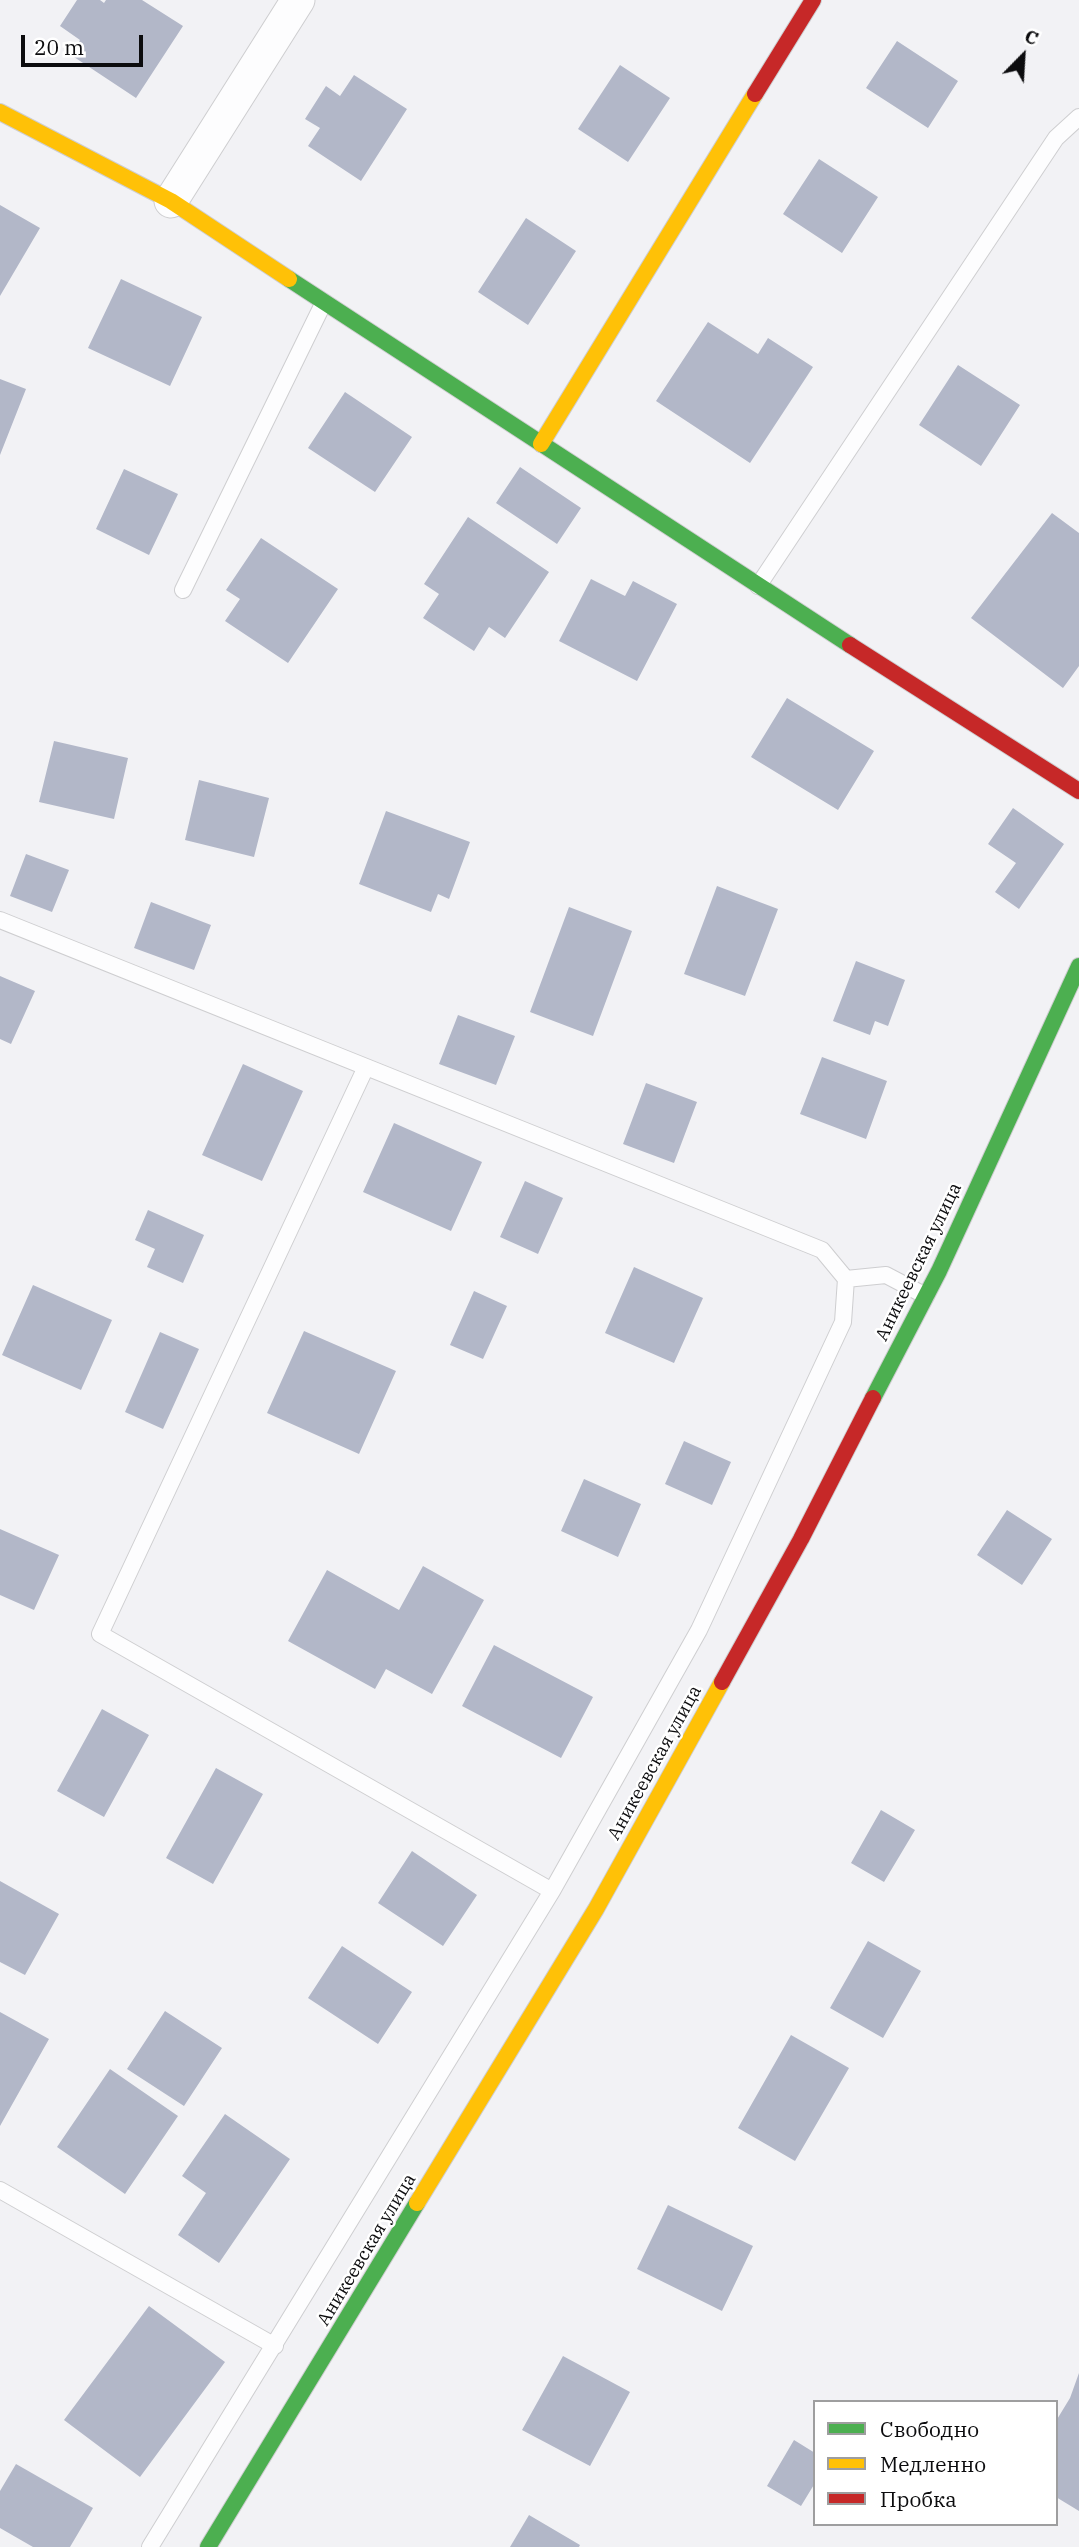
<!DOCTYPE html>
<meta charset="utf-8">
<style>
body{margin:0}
#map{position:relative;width:1079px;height:2547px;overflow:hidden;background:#f2f2f5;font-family:"IBM Plex Serif",serif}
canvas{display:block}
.legend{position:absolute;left:813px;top:2400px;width:245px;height:126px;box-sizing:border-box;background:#fff;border:2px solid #9e9e9f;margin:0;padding:9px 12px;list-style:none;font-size:21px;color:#0c0c0e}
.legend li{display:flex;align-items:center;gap:14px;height:35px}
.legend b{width:35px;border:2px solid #9e9e9f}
.north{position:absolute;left:988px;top:21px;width:70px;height:70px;-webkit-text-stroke:5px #fff;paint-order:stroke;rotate:24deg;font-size:19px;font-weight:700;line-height:28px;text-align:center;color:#0c0c0e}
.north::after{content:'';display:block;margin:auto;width:24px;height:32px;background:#0c0c0e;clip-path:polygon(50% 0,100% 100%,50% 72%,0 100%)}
.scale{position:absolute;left:21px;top:35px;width:122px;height:32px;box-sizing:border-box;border:4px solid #0c0c0e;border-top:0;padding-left:9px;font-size:21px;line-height:24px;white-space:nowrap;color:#0c0c0e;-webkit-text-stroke:5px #fff;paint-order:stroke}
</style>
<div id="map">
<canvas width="1079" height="2547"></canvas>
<ul class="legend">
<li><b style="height:9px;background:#4caf50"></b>Свободно</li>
<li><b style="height:9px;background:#ffc107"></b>Медленно</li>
<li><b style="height:9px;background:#c62828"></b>Пробка</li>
</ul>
<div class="north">С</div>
<div class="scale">20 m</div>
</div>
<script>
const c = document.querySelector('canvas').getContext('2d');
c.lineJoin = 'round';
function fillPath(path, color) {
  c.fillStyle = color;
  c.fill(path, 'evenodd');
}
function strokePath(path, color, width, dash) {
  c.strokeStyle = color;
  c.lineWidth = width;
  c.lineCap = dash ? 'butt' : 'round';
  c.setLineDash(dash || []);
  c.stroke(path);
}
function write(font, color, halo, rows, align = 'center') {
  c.font = font + ' "IBM Plex Serif",serif';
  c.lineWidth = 5;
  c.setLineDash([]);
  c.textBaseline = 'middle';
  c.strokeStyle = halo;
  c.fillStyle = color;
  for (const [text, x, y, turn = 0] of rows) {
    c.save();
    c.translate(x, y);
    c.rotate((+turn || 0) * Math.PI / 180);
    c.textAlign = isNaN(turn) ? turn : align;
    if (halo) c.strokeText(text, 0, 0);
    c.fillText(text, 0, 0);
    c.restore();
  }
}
const building = new Path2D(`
 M77,0H100L104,3L106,0H142L183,26L136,98L71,55L80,40L60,26Z
 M897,41L958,81L928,128L866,88Z
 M620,65L670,98L628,162L578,129Z
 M354,75L407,109L361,181L308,146L320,128L305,119L326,86L340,96Z
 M819,159L878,197L842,253L783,214Z
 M0,205L40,228L0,296Z
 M526,218L576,251L528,325L478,292Z
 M121,279L202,317L170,386L88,348Z
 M708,322L758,354L768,338L813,367L750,463L656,401Z
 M958,365L1020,405L981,466L919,425Z
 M0,379L26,389L0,455Z
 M345,392L412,437L375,492L308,448Z
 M520,467L581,508L557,544L496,503Z
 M124,469L178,494L149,555L96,529Z
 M1052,513L1079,533V666L1063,688L971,618Z
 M468,517L549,572L505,638L489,627L474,651L423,618L439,594L424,584Z
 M261,538L338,589L288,663L225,621L240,599L226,590Z
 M591,579L625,596L633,581L677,604L637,681L559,641Z
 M787,698L874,751L838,810L751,757Z
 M54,741L128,758L114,819L39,802Z
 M199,780L269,798L254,857L185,840Z
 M1013,808L1064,844L1019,909L995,892L1016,863L988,844Z
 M386,811L470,842L449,899L438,894L431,912L359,884Z
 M26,854L69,870L52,912L10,896Z
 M717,886L778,909L745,996L684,974Z
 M151,902L211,925L194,970L134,948Z
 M569,907L632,931L593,1036L530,1012Z
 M856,961L905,980L888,1026L875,1021L870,1035L833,1021Z
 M0,976L35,991L11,1044L0,1039Z
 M458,1015L515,1036L496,1085L439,1064Z
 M822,1057L887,1081L866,1139L800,1114Z
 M243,1064L303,1091L262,1181L202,1155Z
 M646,1083L697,1102L674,1163L623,1144Z
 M394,1123L482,1162L451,1231L363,1192Z
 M525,1181L563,1198L538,1254L500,1237Z
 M148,1210L204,1235L183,1283L147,1267L155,1249L135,1240Z
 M634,1267L703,1298L674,1363L605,1333Z
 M33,1285L112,1320L81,1390L2,1355Z
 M474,1291L507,1306L483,1359L450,1345Z
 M304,1331L396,1371L359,1454L267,1413Z
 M160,1332L199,1349L163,1429L125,1412Z
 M684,1441L731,1462L712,1505L665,1484Z
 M584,1479L641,1504L618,1557L561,1531Z
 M1007,1510L1052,1539L1022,1585L977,1555Z
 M0,1529L59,1555L34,1610L0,1595Z
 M423,1566L484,1600L432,1694L386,1669L375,1689L288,1641L327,1570L399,1610Z
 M494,1645L593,1697L561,1758L462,1706Z
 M102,1709L149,1735L104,1817L57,1791Z
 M216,1768L263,1794L213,1884L166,1858Z
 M881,1810L915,1830L884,1882L851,1863Z
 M412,1851L477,1895L443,1946L378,1903Z
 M0,1881L59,1914L25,1975L0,1962Z
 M868,1941L921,1971L883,2038L830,2008Z
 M342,1946L412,1992L378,2044L308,1998Z
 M165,2011L222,2048L184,2106L127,2069Z
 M0,2012L49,2039L0,2126Z
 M791,2035L849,2068L795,2161L738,2128Z
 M110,2069L178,2116L125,2194L57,2147Z
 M225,2114L290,2159L219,2263L178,2235L206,2193L182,2176Z
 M668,2205L753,2246L722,2311L637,2269Z
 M149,2306L225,2362L140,2477L64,2420Z
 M563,2356L630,2392L590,2466L522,2430Z
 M1079,2373V2511L1056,2497V2421L1070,2398Z
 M794,2440L815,2453V2483L801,2506L767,2486Z
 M16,2464L93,2508L70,2547H33L0,2528V2491Z
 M529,2515L580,2545L579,2547H510Z`);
const lane = new Path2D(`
 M758,586L1056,138L1079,117
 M183,590L324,302
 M0,920L822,1250L846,1279L843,1322L699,1630L552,1891L150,2547
 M366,1067L100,1634L552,1891
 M846,1279L886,1275L926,1296
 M0,2190L275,2346`);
const street = new Path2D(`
 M171,201L298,0`);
const fast = new Path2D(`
 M289,279L850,645
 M873,1398L939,1271L1079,966
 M208,2547L417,2203`);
const slow = new Path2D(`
 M0,112L171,201L289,279
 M541,444L755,94
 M417,2203L596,1909L722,1682`);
const jam = new Path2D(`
 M755,94L813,0
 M850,645L1079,791
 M722,1682L801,1539L873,1398`);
const streetNames = [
 ["Аникеевская улица",919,1262,-64],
 ["Аникеевская улица",655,1763,-61],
 ["Аникеевская улица",367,2250,-59]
];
fillPath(building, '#b2b7c8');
strokePath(lane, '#ceced0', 18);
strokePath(street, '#ceced0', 35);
strokePath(fast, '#ceced0', 18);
strokePath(slow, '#ceced0', 18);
strokePath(jam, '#ceced0', 18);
strokePath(lane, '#fdfdfe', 16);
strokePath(street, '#fdfdfe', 33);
strokePath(fast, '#4caf50', 16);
strokePath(slow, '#ffc107', 16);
strokePath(jam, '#c62828', 16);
write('18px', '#0c0c0e', '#fff', streetNames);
</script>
